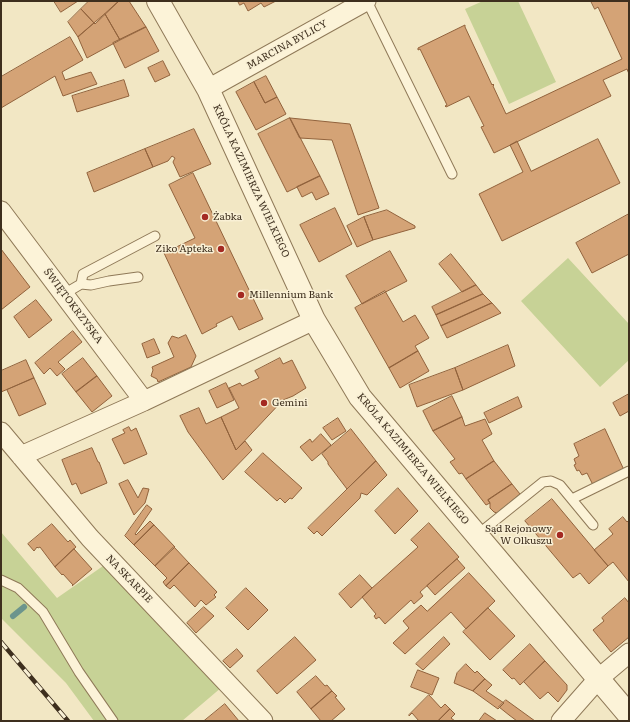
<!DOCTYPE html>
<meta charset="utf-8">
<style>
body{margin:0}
#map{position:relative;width:630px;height:722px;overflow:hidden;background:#f2e7c4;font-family:Literata,serif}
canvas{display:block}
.frame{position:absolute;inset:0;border:2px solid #3e2f1e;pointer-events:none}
</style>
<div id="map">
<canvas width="630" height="722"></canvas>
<div class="frame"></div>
</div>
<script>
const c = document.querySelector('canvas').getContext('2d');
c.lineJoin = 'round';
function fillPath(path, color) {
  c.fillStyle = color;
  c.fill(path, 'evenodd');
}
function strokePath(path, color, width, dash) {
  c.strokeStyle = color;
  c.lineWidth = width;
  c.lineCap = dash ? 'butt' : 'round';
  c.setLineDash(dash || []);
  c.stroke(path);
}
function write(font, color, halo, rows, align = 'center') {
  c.font = font + ' Literata,serif';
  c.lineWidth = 3;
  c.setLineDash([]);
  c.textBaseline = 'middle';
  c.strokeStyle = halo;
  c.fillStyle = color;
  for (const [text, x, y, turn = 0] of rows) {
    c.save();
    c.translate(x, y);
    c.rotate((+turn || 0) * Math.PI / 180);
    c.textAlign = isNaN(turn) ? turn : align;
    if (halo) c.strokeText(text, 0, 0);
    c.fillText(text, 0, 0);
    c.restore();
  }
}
const green = new Path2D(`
 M483,1H518L556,82L509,104L465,9Z
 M568,258L629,324V360L600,387L521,301Z
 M1,532L57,598L103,566L222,687L182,721H94L66,683L1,618Z`);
const stream = new Path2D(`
 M13,616L24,607`);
const building = new Path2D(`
 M54,1H78L61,12Z
 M89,1H119L95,24L81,9Z
 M119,1H129L146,27L120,40L105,14Z
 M238,1H276L264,7L261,3L248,11L244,3L240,5Z
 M591,1H629V74L627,69L603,80L611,96L494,153L481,127L484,126L469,96L446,107L445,106L447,105L420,49L418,50V48L465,25V27L492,85L493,84L494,85L493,86L506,114L622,59L598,7L595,9Z
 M81,9L94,23L78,37L68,22Z
 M105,14L120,40L87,58L78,37Z
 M146,27L159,51L125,68L113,43Z
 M70,37L83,60L62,72L65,80L91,72L97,84L63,96L55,76L1,108V77Z
 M163,61L170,75L155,82L148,68Z
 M266,76L277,97L265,103L254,82Z
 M124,80L129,96L77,112L72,96Z
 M254,82L265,103L277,97L286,114L256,130L236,92Z
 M290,118L350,124L379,208L358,215L332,140L300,138Z
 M290,118L320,176L287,192L258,134Z
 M194,129L211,164L180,177L173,162L175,158L172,156L168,161L153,167L145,149Z
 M598,139L620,183L502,241L479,194L523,172L510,145L517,141L531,171Z
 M145,149L153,167L94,192L87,173Z
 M193,173L263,319L239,330L232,316L216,324L217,326L202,334L164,253L195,238L169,185Z
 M320,176L329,194L316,200L312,192L302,197L297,187Z
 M335,208L352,244L319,262L300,225Z
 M387,210L415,226V228L373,240L364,217Z
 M629,214V254L592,273L576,243Z
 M364,217L373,240L357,247L347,226Z
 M1,249L30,287L1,310Z
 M390,251L407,281L362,304L346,276Z
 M451,254L476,285L462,292L439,264Z
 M476,285L483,294L436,315L432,307Z
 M385,291L403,322L415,315L429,338L415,346L418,351L389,368L355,308Z
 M483,294L492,303L441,326L436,315Z
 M36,300L52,320L29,338L14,317Z
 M492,303L501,313L447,338L441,326Z
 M73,331L82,342L58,362L65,369L57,376L50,368L44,374L35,363Z
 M186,335L196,356L191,367L158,382L157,379L151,376L153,370L152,367L174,357L168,343L172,336L178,338Z
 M154,339L160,353L147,358L142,344Z
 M508,345L515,366L463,390L455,368Z
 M418,351L429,371L400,388L389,368Z
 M83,358L97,376L76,392L62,374Z
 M280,358L283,364L292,360L306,388L293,396L283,400L236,450L221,417L239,408L229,388L240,383L242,386L259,378L255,371Z
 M26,360L34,378L1,392V371Z
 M455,368L463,390L417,407L409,385Z
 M97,376L112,396L92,412L76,392Z
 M34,378L46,404L19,416L7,390Z
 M226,383L234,400L217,408L209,391Z
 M629,394V411L620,416L613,403Z
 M452,396L462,417L433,431L423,411Z
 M518,397L522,407L489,423L484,413Z
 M199,408L206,424L221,417L236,450L245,441L252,450L223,480L188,432L180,416Z
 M462,417L465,426L485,419L492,434L482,440L494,461L466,479L462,473L459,474L450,462L455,459L433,431Z
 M338,418L346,431L332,440L323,428Z
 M129,427L131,431L136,428L147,454L124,464L112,439L125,433L123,430Z
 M351,429L376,461L347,489L328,464V462L322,454Z
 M605,429L624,470L593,485L587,473L582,475L579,470L577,471L574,465L576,464L574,459L579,456L574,444Z
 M321,434L331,445L312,461L300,447L310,439L312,442Z
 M92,448L98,462H99L107,483L81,494L76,483L72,485L62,460Z
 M263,453L302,488L292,499L290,498L285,503L280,498L277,501L245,472Z
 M376,461L387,475L367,495L361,493L360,498L322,536L317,531L314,534L308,528Z
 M494,461L512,484L488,500L490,503L486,505L466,479Z
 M128,480L138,498L143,488L149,489L145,503L134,515L119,484Z
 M512,484L520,494L497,513L494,512L490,508V503L488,500Z
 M398,488L418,511L395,534L375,511Z
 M552,499L608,566L589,584L580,573L573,578L525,521Z
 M147,505L152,509L135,534L136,535L150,521L154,525L134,545L125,536Z
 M623,517L627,522L629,520V582L613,562L608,566L594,550L613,534L609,529Z
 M429,523L459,557L420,592L423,596L414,604L411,600L385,624L379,617L376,619L374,616L376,614L362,597L418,547L411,540Z
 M52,524L68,542L70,540L76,547L55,567L40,547L38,548L37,547L34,551L28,544Z
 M154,525L175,547L155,566L134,545Z
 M174,547L189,563L166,586L163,582L167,578L155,566Z
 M74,549L92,569L72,586L73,585L63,574L62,575L55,567Z
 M457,559L465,568L435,595L427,586Z
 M189,563L217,592L214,595L216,597L206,605L201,600L195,607L174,585L170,589L166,586Z
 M469,573L495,601L466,629L451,612L405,654L393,643L409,628L403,621L421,605L427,611Z
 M360,575L372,588L351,608L339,594Z
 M246,588L268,610L248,630L226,608Z
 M625,598L629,603V637L611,652L593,630L604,621L602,618Z
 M204,607L214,616L196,633L187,623Z
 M488,608L515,636L490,660L463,632Z
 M295,637L316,660L277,694L257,671Z
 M444,637L450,644L423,670L416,664Z
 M530,644L545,661L520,685L514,678L512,679L503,670Z
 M237,649L243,656L230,668L223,661Z
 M545,661L567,685V690L558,702L548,692L540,699L524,682Z
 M466,664L475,673L477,671L485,679L473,691L454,683L457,673Z
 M418,670L439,678L432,695L411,687Z
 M316,676L325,686L327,685L332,691L311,709L297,692Z
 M485,679L492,685L486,691L504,703L498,709L473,691Z
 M332,691L337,696L335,697L345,709L331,721H321L311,709Z
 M429,695L441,708L445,704L450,709L438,721H419L412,713L409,716V715Z
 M506,700L535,721H517L509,715L499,707Z
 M225,704L239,721H204Z
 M450,709L455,714L451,718L455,721H438Z
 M485,713L497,721H498H479Z`);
const service = new Path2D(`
 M367,1L452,174
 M81,284L91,285L109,281L138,277
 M64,294L81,284L83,274L155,236
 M572,499L629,471
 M477,535L543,482L551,481L560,485L593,525
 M1,580L18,588L43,612L79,672L113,721`);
const minor = new Path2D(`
 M208,89L366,1
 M1,211L144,401
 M1,432L90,538L263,721
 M21,456L144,401L314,320
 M561,721L598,679L629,653`);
const tertiary = new Path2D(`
 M158,1L208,89L314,320L360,397L629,715`);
const rail = new Path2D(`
 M1,642L68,721`);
const markers = [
 [205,217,4,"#a42922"],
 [221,249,4,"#a42922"],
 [241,295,4,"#a42922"],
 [264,403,4,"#a42922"],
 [560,535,4,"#a42922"]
];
const streetNames = [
 ["MARCINA BYLICY",287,45,-29],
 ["KRÓLA KAZIMIERZA WIELKIEGO",251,181,65],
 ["ŚWIĘTOKRZYSKA",73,306,53],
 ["KRÓLA KAZIMIERZA WIELKIEGO",413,459,50],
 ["NA SKARPIE",129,579,46]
];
const poiNames = [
 ["Żabka",213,217],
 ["Ziko Apteka",213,249,"right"],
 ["Millennium Bank",249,295],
 ["Gemini",272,403],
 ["Sąd Rejonowy",552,529,"right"],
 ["W Olkuszu",552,541,"right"]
];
fillPath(green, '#c7d296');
strokePath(stream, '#6c958d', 6);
fillPath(building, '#d4a376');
strokePath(building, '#91623c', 1);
strokePath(service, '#8f7958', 11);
strokePath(minor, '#8f7958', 21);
strokePath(tertiary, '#8f7958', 24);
strokePath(service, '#fcf3d8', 9);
strokePath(minor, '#fcf3d8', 19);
strokePath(tertiary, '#fcf3d8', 22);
strokePath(rail, '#3e2f1e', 4.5);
strokePath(rail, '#f9f0d5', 3, [9]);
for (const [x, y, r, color] of markers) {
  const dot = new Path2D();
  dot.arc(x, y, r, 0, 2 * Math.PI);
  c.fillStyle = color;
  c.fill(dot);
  strokePath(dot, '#f9f0d5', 1.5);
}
write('10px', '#3e2f1e', '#f9f0d5', streetNames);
write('10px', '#3e2f1e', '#f9f0d5', poiNames, 'left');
</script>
